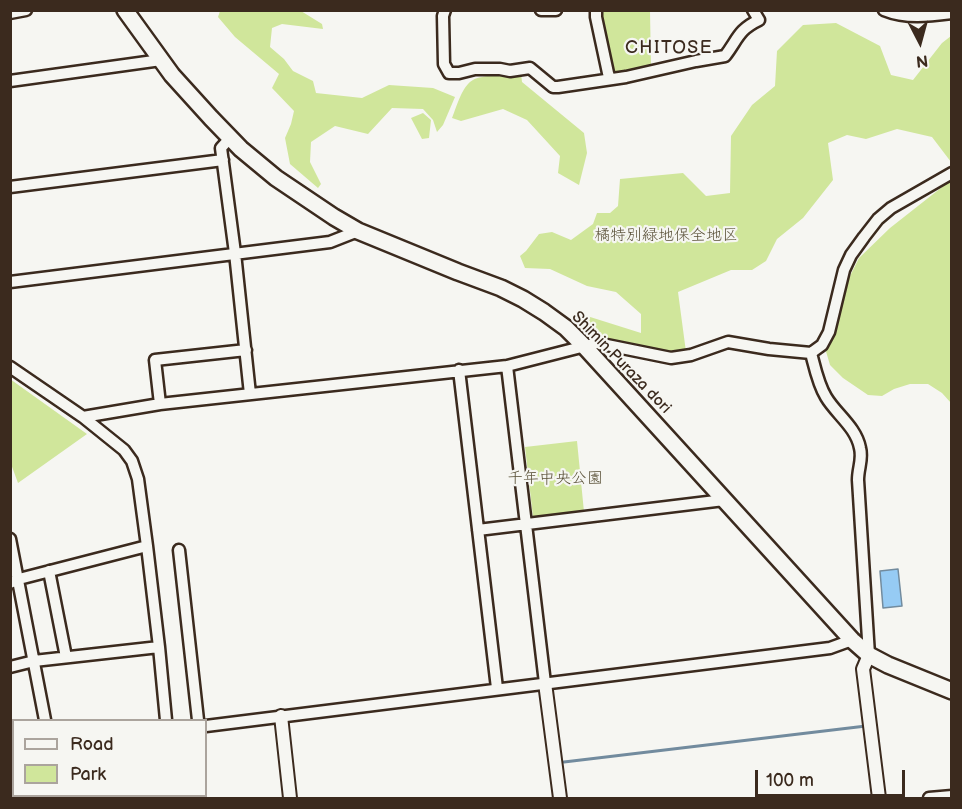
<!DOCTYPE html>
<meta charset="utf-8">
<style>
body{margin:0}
#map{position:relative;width:962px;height:809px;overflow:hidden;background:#f6f6f2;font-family:"Balsamiq Sans",sans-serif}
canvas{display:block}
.frame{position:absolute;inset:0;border:12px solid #3b2a1e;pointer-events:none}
.legend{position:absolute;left:12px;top:719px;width:195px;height:78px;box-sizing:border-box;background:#f6f6f2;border:2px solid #aba49d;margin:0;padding:8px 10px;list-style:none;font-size:18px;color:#3b2a1e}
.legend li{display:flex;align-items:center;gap:12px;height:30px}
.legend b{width:30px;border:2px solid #aba49d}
.north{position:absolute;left:890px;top:12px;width:60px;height:60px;-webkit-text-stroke:4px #f6f6f2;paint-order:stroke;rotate:174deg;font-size:16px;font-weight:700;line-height:24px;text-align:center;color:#3b2a1e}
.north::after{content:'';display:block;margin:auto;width:21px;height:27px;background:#3b2a1e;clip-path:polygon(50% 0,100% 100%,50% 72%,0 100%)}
.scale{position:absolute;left:755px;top:770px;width:150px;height:27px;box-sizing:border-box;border:3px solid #3b2a1e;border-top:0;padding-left:8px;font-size:18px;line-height:21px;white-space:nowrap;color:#3b2a1e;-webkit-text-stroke:4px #f6f6f2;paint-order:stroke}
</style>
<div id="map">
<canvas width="962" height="809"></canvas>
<div class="frame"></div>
<ul class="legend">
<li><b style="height:8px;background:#f6f6f2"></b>Road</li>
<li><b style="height:16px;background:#d0e69b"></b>Park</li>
</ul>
<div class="north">N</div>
<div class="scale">100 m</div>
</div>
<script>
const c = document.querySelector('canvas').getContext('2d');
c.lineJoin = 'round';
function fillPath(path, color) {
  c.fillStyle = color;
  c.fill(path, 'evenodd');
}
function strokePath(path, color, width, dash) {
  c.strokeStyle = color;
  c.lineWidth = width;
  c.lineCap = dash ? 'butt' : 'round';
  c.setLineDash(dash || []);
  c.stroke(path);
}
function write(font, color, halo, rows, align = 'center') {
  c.font = font + ' "Balsamiq Sans","Klee One",sans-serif';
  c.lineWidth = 4.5;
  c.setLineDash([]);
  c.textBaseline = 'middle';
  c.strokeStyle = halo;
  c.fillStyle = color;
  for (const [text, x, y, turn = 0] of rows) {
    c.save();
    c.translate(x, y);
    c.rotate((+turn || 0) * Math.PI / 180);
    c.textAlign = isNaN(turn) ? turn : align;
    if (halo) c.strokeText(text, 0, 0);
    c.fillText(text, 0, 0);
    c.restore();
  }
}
const green = new Path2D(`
 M220,11H301L322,24L323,29L282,24L272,28L270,47L284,59L293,71L313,81L316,93L362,98L389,85L433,88L455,97L443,125L437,132L433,120L423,109L392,108L368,134L335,126L311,142L310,162L321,184L318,188L290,164L285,138L291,124L294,111L272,88L279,74L235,37L218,17Z
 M600,11H650L651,67L615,74L611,71Z
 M836,23L880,46L891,75L913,80L942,43L951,36V162L932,137L897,129L866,139L847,135L828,143L833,180L803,218L777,239L766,261L752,270H731L678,292L686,352L666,353L598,339L575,320L587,316L641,333V314L616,292L587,286L550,269L525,268L520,256L526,251L539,234L552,232L571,240L593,224L597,213H610L618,206L620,179L683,173L706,196L730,193L731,136L752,105L775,86L777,51L803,25Z
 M521,73L522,82L584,133L587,153L579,185L558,173L560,156L527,120L503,109L461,121L452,118C457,106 462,86 473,80C481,75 511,74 521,73Z
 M423,113L431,120L429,138L422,139L411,118Z
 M951,176V403L942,393L928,384H910L894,389L882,396L868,395L843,378L830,365L825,348L836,326L846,284L859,258L890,228L951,180Z
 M10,379L87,434L18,483L11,464Z
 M577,441L584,512L533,517L525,447Z`);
const water = new Path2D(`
 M898,569L902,606L883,608L880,571Z`);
const stream = new Path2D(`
 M564,762L866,726`);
const minor = new Path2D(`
 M445,10L443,16L444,64L449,73H459L475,69H500L510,71L530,68L553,87H558L626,77L696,61L725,56C738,39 738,30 759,20L753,10
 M541,10H556
 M596,10V17L608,73L610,79
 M884,10C906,19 929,16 952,13
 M10,13L26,10
 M10,81L161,60
 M230,138L221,148L235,253L250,394
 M10,187L223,160
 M10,282L330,242L358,231
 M811,353C815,368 818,384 826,397C836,414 856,427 860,448C863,459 858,468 858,480L869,655
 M507,366L545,683
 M10,367L83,417L124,450L132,461L138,479L147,546L159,647L166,720
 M459,370L497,688
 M160,404L155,360L246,350
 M83,417L160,404L507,366L597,343L671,358L691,355L728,342L769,349L811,353L822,345L829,332L844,270L851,255L864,237L878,219L891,208L952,173
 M478,530L724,500
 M10,539L45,720
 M179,550L198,720
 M49,571L66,657
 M10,583L19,579L147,546
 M10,667L34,661L159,647
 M206,726L830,648L852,640
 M10,751H14
 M142,796V798
 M173,796V798
 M45,798V796
 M107,798V796
 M929,798L952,796`);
const tertiary = new Path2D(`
 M869,655L863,669L879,798
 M545,683L560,798
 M281,716L290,798`);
const primary = new Path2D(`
 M125,10L172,75L211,118L241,149L276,178L334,217L358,231L458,272L501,288L523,299L544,312L566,328L585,347L852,640L869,655L888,665L952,691`);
const parkNames = [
 ["橘特別緑地保全地区",666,236],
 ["千年中央公園",555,479]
];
const streetNames = [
 ["Shimin Puraza dori",621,363,46]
];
const neighbourhoodNames = [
 ["CHITOSE",669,48]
];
fillPath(green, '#d0e69b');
fillPath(water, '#96cbf4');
strokePath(water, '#728b9e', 1.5);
strokePath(stream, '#728b9e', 3);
strokePath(minor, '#3b2a1e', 15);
strokePath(tertiary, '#3b2a1e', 16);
strokePath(primary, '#3b2a1e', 20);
strokePath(minor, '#f6f6f2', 10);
strokePath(tertiary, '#f6f6f2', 12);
strokePath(primary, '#f6f6f2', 15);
write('16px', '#595037', '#f6f6f2', parkNames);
write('16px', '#3b2a1e', '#f6f6f2', streetNames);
c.letterSpacing = '1.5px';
write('18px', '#3b2a1e', '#f6f6f2', neighbourhoodNames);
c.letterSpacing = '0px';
</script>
